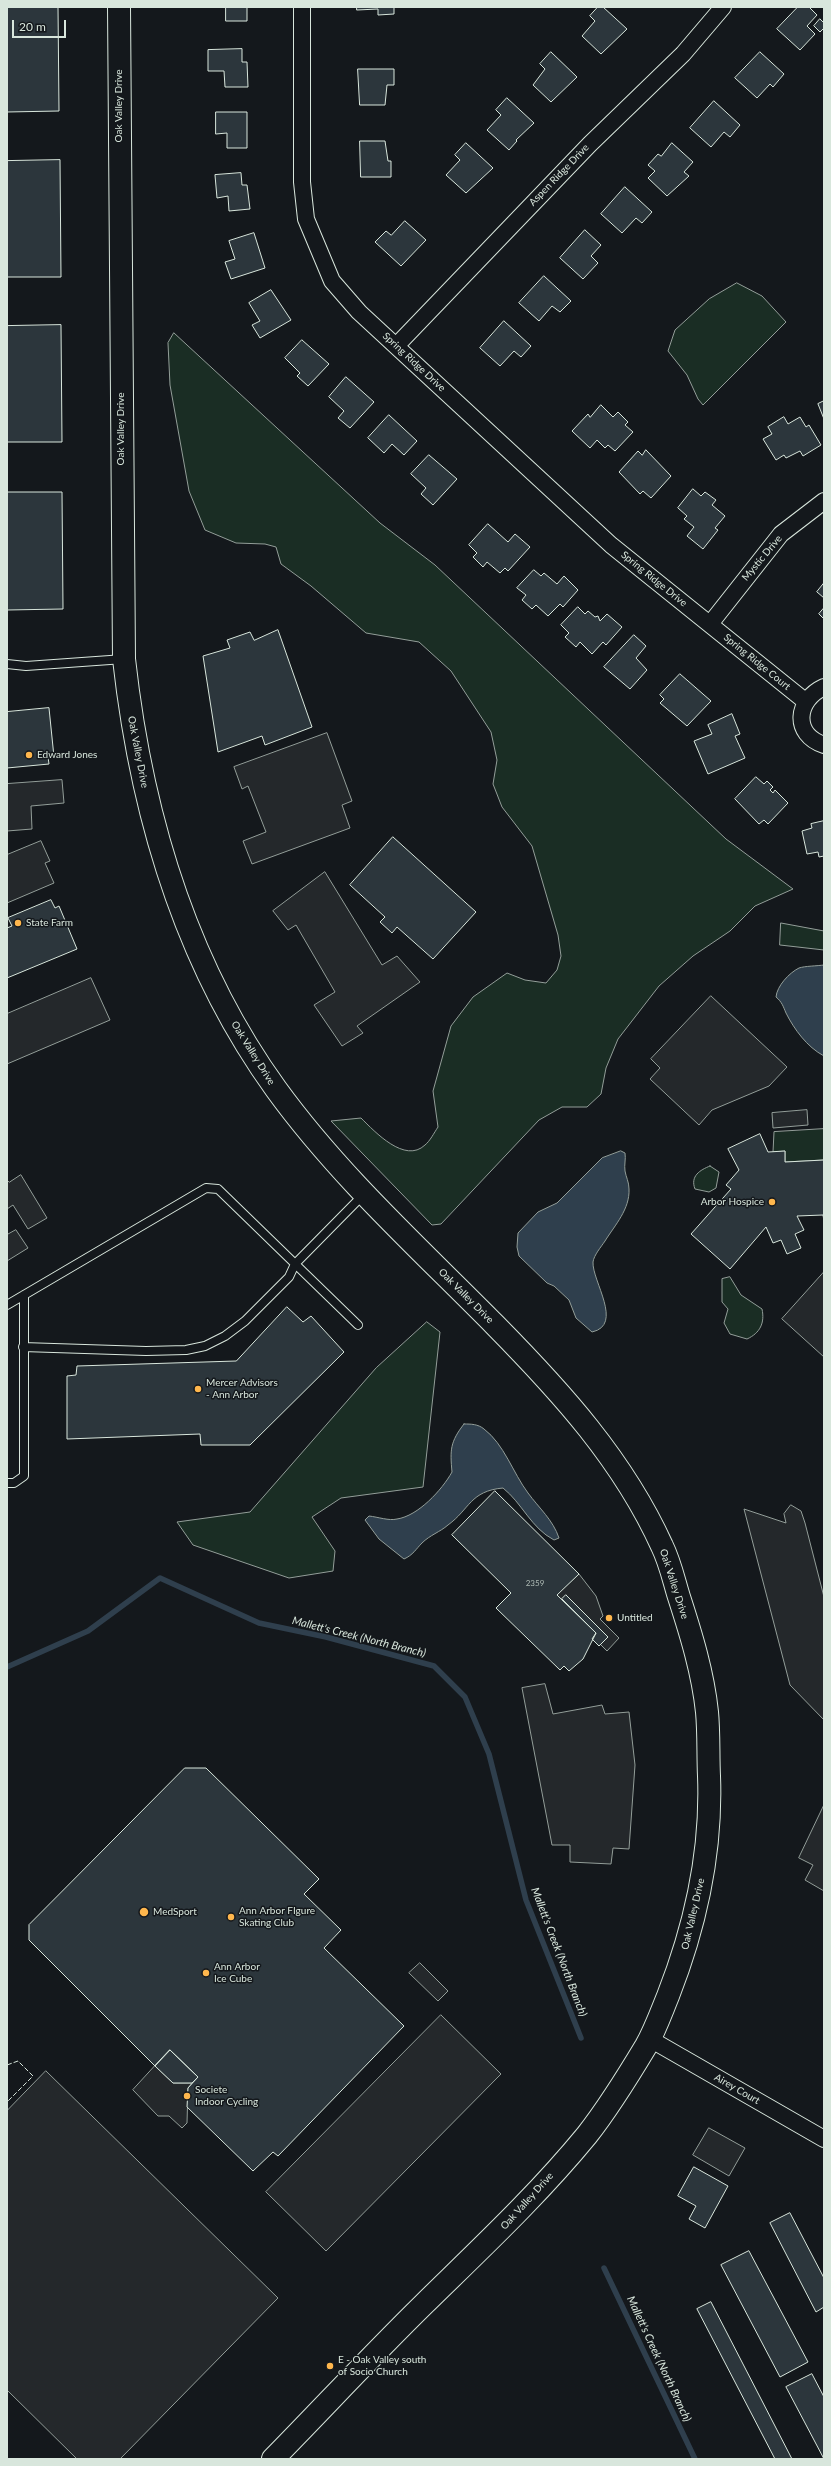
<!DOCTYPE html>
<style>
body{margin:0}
#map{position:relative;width:831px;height:2466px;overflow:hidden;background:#14181c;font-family:Lato,sans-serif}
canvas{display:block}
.frame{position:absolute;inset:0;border:8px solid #d8e6dc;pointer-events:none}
.scale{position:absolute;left:12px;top:20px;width:54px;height:18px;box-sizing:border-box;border:2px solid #d8e6dc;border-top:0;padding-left:5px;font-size:12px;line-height:14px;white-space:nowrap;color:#d8e6dc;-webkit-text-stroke:3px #14181c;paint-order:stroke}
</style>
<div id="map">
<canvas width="831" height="2466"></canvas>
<div class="frame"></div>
<div class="scale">20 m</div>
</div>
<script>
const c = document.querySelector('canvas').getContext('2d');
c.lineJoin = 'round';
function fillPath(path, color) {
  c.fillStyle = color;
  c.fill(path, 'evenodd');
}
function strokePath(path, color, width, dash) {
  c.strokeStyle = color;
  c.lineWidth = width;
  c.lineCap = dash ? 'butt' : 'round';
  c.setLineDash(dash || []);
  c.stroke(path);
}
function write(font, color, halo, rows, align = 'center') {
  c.font = font + ' Lato,sans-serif';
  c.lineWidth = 3;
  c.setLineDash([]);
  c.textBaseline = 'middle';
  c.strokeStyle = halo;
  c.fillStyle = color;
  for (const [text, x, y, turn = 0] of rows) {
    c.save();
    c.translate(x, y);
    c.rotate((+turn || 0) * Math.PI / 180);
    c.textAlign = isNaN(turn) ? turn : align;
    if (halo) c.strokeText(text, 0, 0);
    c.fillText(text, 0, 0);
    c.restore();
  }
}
const green = new Path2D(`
 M737,283L762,296L786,322L703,405L698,399L687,375L668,351L675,330L709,299Z
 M174,333L380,523L435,565L726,839L793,889L755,906L730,931L693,956L659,986L618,1039L606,1068L601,1094L587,1107H562L539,1120L441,1224L432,1225L331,1121L361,1118C375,1132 405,1164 425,1145C430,1141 434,1133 438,1127L433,1091L451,1026L473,997L507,973L525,980L546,983L557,970L561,956L558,935L532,846L502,807L493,784L497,760L491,732L451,671L419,642L366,633L311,586L281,564L276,547L265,544L236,543L205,530L189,491L170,385L168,343Z
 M781,923L824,931V950L780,945Z
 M824,1129V1160L785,1162V1151L773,1152L774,1132Z
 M710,1166L719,1172L716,1188L709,1192L695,1189C690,1176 700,1170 710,1166Z
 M730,1277L741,1295L762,1309C765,1323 760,1333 747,1339L730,1334L724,1323L728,1309L722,1302V1279Z
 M427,1322L440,1332L423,1487L341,1498L312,1517L335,1551L333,1571L289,1578L193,1545L177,1522L250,1512L376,1368Z`);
const parking = new Path2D(`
 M327,733L352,801L342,805L350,828L252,864L243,841L266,832L248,786L242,789L234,767Z
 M62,780L64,803L31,806L32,829L7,831V784Z
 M41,841L50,861L45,863L54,883L7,903V855Z
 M325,872L382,965L397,956L420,982L357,1026L363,1033L342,1046L314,1005L335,992L296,925L288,930L273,911Z
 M91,978L110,1020L7,1064V1014Z
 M711,996L787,1067L769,1086L712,1110L699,1125L650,1079L660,1068L651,1059Z
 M807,1110L808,1125L773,1128L772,1113Z
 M21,1175L47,1218L28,1229L13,1205L7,1209V1180L9,1182Z
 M16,1230L28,1248L7,1261V1235Z
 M824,1272V1357L782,1319Z
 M791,1505L801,1511L805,1523L824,1597V1720L790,1685L744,1509L786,1523L784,1514Z
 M579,1574L596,1596L603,1616L600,1619L619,1638L607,1651L593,1637L596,1633L557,1595Z
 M545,1684L553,1714L602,1705L605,1714L629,1712L635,1765L629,1849L613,1848L611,1864L570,1862V1845H552L522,1688Z
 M824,1805V1891L805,1880L813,1865L799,1858Z
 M420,1963L448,1991L438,2001L409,1973Z
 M441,2015L501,2074L326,2251L266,2192Z
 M155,2066L173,2083H192L188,2088L187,2123L182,2128L169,2116H158L133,2090Z
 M46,2071L278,2298L120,2459H77L7,2390V2111Z
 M709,2128L745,2148L729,2176L693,2155Z`);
const water = new Path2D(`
 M824,965V1056C807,1047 794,1029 786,1013C783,1006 782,1002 776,997C777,986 789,973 799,968C805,966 817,966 824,965Z
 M621,1151L625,1153C626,1159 624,1165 625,1171C626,1177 629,1182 629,1189C630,1209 615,1225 605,1241C601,1247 594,1255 593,1262C592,1281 624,1325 592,1332L576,1318L569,1300L554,1286L547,1283L519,1256L517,1247L518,1233L538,1212L557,1203L602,1158Z
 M464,1424C471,1424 478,1424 484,1429C504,1444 513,1473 528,1493C539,1508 553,1520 559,1538L554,1540C531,1528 522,1503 503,1488C470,1491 470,1509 448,1525C440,1532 430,1535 422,1543C416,1549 413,1555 404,1559L379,1539L365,1520L369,1516C378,1517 389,1521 397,1519C418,1516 442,1490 452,1472C450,1450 450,1442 464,1424Z`);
const stream = new Path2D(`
 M7,1667L88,1631L160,1578L259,1623L326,1637L434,1666L465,1697L489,1754L526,1900L581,2038
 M604,2268L695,2459`);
const building = new Path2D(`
 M7,7H58L59,111L7,112Z
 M226,7H247V21H226Z
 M357,7H394V14L378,15V9L357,10Z
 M598,7H603L627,29L601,54L582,36L595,21L590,16Z
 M798,7H809L817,15L807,26L815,34L800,50L777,29Z
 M820,19L824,23V28L820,32L814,26Z
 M242,49V62H247L248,87H225L224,71H208V50Z
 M551,52L577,77L551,102L533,85L545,69L540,64Z
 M760,52L784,74L773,87L770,84L757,98L735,78Z
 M358,69H394V85H387L385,105H360Z
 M507,98L534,123L516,140L517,141L509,150L487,130L501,115L496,110Z
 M714,101L740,125L730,137L724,132L711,147L690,128Z
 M216,112H247V148H227V133L216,134Z
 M360,141H385L388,161H391V177H361Z
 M466,143L493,168L466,193L446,175L460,160L455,155Z
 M672,143L693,162L684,172L689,176L667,196L648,178L655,171L648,165L658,154L661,156Z
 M60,160L61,277H7V161Z
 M241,173L242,185H247L250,209L229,211L228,196L217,198L215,175Z
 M625,187L652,212L642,223L636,218L622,233L601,214Z
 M405,221L426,240L401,266L375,242L386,231L391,235Z
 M585,230L601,245L591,256L598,263L583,279L560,258Z
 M254,233L265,268L231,279L225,262L235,259L229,241Z
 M544,276L571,301L560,312L552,306L539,321L519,303Z
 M271,290L291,320L260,338L252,325L260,321L249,303Z
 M504,321L531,346L521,357L514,351L500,366L480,348Z
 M61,325L62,442H7V326Z
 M302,340L329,364L308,386L297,376L300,373L285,358Z
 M346,377L374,402L350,428L338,418L344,411L329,397Z
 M824,401V419L818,404Z
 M601,405L613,417L618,412L628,422L625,425L633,432L615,451L608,445L605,448L597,440L590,448L572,431L588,414L590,417Z
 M389,415L417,441L404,455L392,444L384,453L368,438Z
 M784,417L788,424L800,417L806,427L809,425L821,445L803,456L800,451L786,458L784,455L776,460L763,439L772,434L768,427Z
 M646,450L671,476L651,498L643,491L640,494L619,472L638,451L642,455Z
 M429,455L457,479L433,505L421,494L426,488L411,474Z
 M693,489L701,496L705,492L716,500L712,505L725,516L715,528L718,530L703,549L687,536L694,527L684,519L687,516L678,508Z
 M7,492H62L63,609L7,610Z
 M488,524L508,542L515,534L530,547L508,571L505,568L500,573L487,562L483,567L473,557L477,553L469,545Z
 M534,570L541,576L544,573L557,584L564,576L578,590L563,607L560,604L548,616L536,605L532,609L522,600L526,595L517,588Z
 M824,583V598L817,592Z
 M578,607L585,614L588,611L595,617L598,616L600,621L607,614L622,627L606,645L603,642L592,654L580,642L576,647L565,637L569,633L561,625Z
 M824,608V619L819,614Z
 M278,630L312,727L265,745L262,736L218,752L203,656L230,648L227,640L250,632L254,640Z
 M634,635L646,646L636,658L647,670L630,689L604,667Z
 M680,674L711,701L687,726L660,703L664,699L660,695Z
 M49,708L54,757H48L49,764L7,768V712Z
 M732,714L740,734L735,736L745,758L708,774L694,741L712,734L708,725Z
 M756,777L764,784L767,781L773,787L770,790L773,793L775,790L788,803L768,824L764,820L759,824L735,799Z
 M824,821V856L819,857L818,852L807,854L802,831L812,828L811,824Z
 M393,837L476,912L433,959L397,927L392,933L380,922L385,917L350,885Z
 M51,900L55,908L59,906L77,949L7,978V928L12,926L8,918Z
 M760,1134L768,1152L785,1151V1162L824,1160V1221L823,1215L797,1216L804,1230L795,1234L801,1248L787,1254L781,1240L773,1243L766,1227L730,1269L691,1234L731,1189L726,1185L739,1170L728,1149Z
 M287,1307L303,1322L311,1316L344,1352L250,1445H201L200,1434L67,1439V1376L76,1375L77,1366L236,1361Z
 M495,1491L579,1574L557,1595L596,1633L583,1659L569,1671L564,1666L560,1670L496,1608L511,1593L452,1535Z
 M566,1595L608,1637L599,1646L592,1639L596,1633L562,1599Z
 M185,1768H206L319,1879L304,1894L341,1930L324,1948L404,2026L278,2156L273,2152L253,2171L187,2107L188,2088L198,2077L170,2050L155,2066L29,1940V1925Z
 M170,2050L198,2077L192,2083H173L155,2066Z
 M694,2167L728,2186L705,2228L689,2219L696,2206L678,2196Z
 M790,2213L824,2278V2307L816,2312L770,2223Z
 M749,2251L808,2362L780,2377L721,2265Z
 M711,2302L792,2459H775L697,2309Z
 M812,2374L824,2397V2459L786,2387Z`);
const lane = new Path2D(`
 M7,664L26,666L124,659
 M7,1305L206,1188L218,1189L358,1325
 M23,1347L146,1351L186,1350L205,1346L225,1336L245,1321L289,1277L295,1264L364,1194
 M7,1483H14L24,1476V1295`);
const street = new Path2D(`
 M302,7V182L306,219L332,281L359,312L611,545L805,701
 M397,345L590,144L683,54L723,7
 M710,624L781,534L824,501
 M824,687C796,700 792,734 824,745
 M650,2039L824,2139`);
const secondary = new Path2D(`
 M119,7L124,659C141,812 185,963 276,1089C339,1176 420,1249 495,1325C561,1392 623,1460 662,1546C670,1562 674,1581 679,1597C691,1634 703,1673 707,1712C709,1733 708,1755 709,1776C712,1852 695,1927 668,1996C661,2013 655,2030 646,2046C628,2076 609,2107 587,2135C537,2196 479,2250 423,2305C372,2355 323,2408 273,2459`);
const fence = new Path2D(`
 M7,2065L18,2061L33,2076L7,2102`);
const markers = [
 [29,755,4,"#ffb74d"],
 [18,923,4,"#ffb74d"],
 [772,1202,4,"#ffb74d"],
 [198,1389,4,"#ffb74d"],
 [609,1618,4,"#ffb74d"],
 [144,1912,5,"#ffb74d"],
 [231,1917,4,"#ffb74d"],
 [206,1973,4,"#ffb74d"],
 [187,2096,4,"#ffb74d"],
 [330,2366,4,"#ffb74d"]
];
const numberNames = [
 ["2359",535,1583]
];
const streetNames = [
 ["Oak Valley Drive",119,106,-90],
 ["Aspen Ridge Drive",559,175,-46],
 ["Spring Ridge Drive",414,362,43],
 ["Oak Valley Drive",121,429,-90],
 ["Mystic Drive",762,558,-50],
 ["Spring Ridge Drive",654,579,39],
 ["Spring Ridge Court",757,662,39],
 ["Oak Valley Drive",138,752,79],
 ["Oak Valley Drive",253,1053,58],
 ["Oak Valley Drive",466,1296,45],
 ["Oak Valley Drive",674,1584,72],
 ["Oak Valley Drive",693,1914,-77],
 ["Airey Court",737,2089,30],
 ["Oak Valley Drive",527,2201,-48]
];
const poiNames = [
 ["Edward Jones",37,755],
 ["State Farm",26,923],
 ["Arbor Hospice",764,1202,"right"],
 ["Mercer Advisors",206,1383],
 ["- Ann Arbor",206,1395],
 ["Untitled",617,1618],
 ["Ann Arbor FIgure",239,1911],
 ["Skating Club",239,1923],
 ["MedSport",153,1912],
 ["Ann Arbor",214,1967],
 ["Ice Cube",214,1979],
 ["Societe",195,2090],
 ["Indoor Cycling",195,2102],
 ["E - Oak Valley south",338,2360],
 ["of Socio Church",338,2372]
];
const waterNames = [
 ["Mallett's Creek (North Branch)",359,1637,14],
 ["Mallett's Creek (North Branch)",559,1952,69],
 ["Mallett's Creek (North Branch)",659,2359,65]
];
fillPath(green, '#1a2d24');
strokePath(green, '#939e99', 1);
fillPath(parking, '#24282b');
strokePath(parking, '#939e99', 1);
fillPath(water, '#2f3f4d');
strokePath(water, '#939e99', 1);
strokePath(stream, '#2f3f4d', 5.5);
fillPath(building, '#2c363c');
strokePath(building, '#d8e6dc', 1);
strokePath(lane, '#d8e6dc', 10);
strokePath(street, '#d8e6dc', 18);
strokePath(secondary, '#d8e6dc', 24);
strokePath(lane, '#14181c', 8);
strokePath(street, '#14181c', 16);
strokePath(secondary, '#14181c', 22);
strokePath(fence, '#d8e6dc', 1, [5, 2]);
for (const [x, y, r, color] of markers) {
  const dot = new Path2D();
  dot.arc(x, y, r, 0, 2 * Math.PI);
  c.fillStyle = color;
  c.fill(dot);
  strokePath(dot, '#14181c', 1.5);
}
write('8px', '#adbab4', null, numberNames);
write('10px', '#d8e6dc', '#14181c', streetNames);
write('10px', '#d8e6dc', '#14181c', poiNames, 'left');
write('italic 11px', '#d8e6dc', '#14181c', waterNames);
</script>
